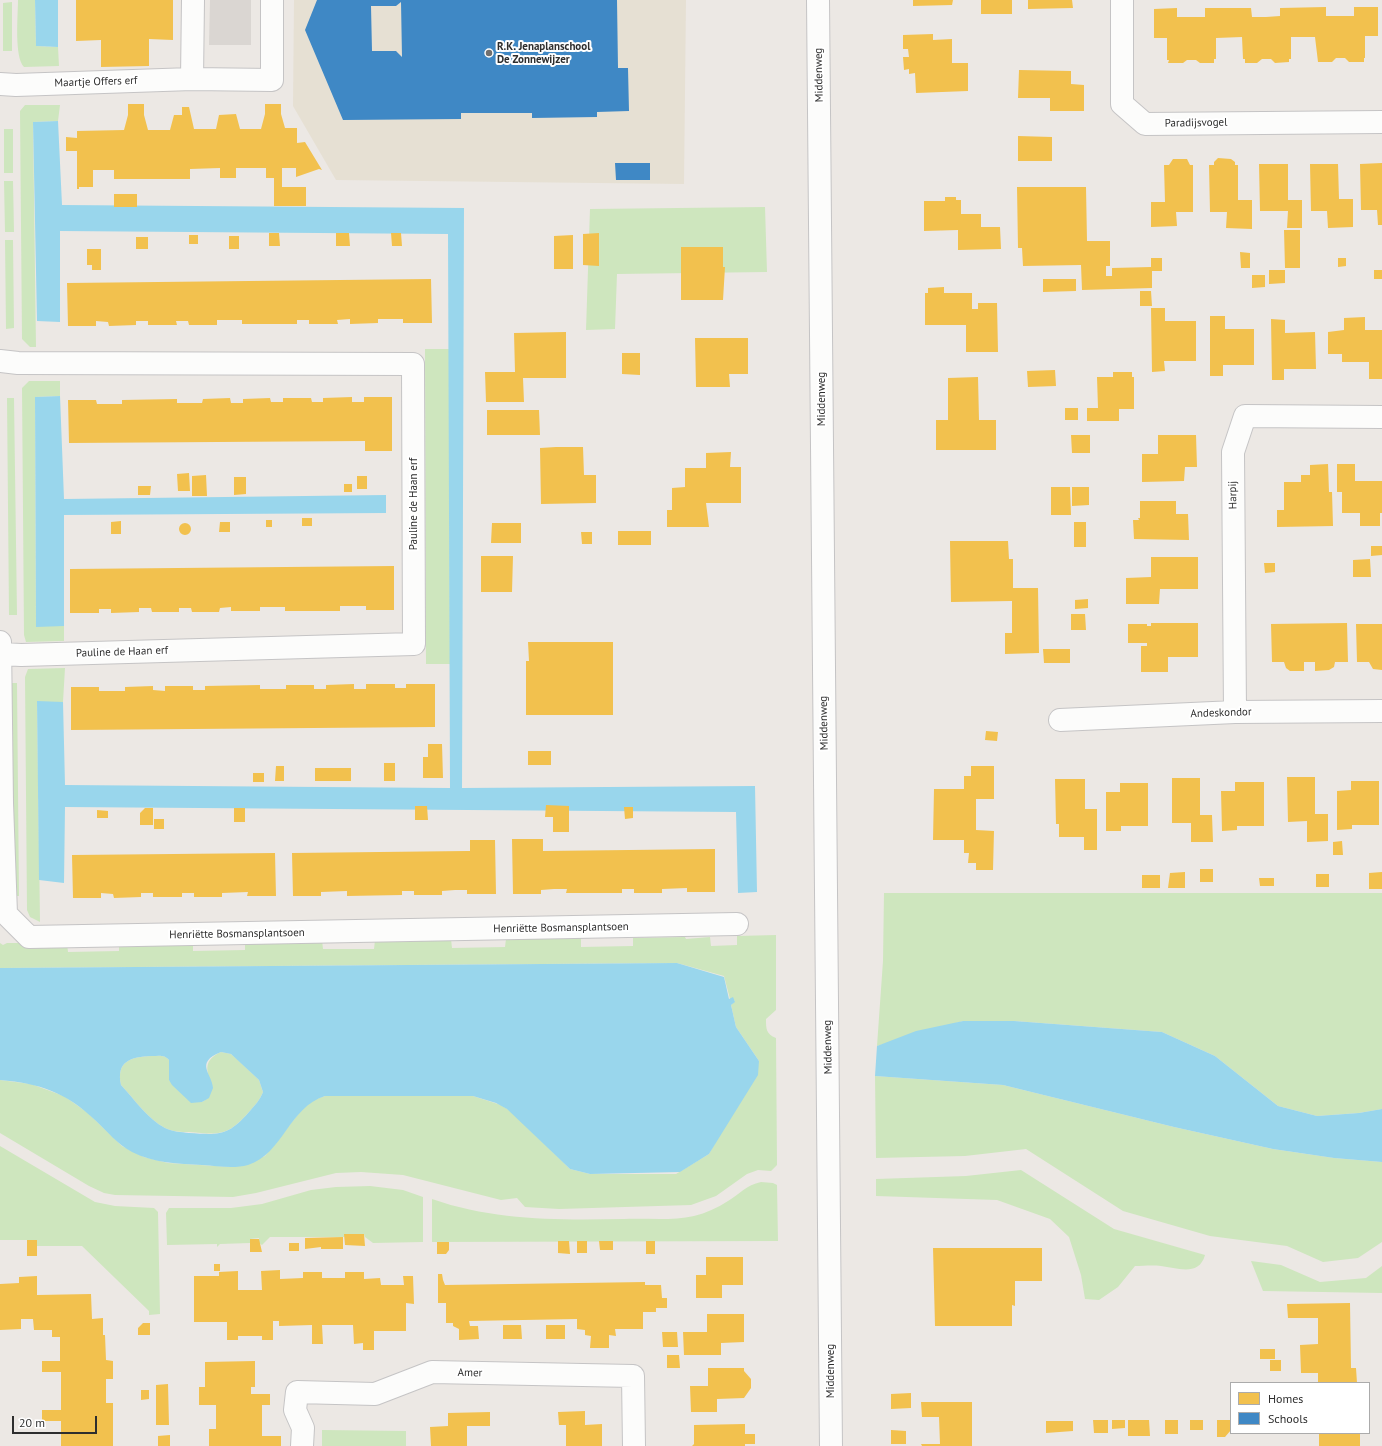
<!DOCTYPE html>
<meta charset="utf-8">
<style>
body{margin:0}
#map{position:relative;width:1382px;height:1446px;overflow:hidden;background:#ece8e4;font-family:"PT Sans",sans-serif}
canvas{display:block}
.legend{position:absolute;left:1230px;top:1382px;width:140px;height:52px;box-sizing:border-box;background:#fff;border:1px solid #ababab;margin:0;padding:5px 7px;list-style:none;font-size:12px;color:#2e2e2e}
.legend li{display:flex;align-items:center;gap:8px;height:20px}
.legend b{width:20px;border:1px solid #ababab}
.scale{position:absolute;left:12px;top:1416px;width:85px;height:18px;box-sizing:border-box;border:2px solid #2e2e2e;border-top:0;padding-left:5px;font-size:12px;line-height:14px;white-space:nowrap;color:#2e2e2e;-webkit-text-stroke:3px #fff;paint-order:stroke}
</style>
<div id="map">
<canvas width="1382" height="1446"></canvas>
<ul class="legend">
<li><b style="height:11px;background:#f2c14e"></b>Homes</li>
<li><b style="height:11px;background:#3f88c5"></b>Schools</li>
</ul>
<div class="scale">20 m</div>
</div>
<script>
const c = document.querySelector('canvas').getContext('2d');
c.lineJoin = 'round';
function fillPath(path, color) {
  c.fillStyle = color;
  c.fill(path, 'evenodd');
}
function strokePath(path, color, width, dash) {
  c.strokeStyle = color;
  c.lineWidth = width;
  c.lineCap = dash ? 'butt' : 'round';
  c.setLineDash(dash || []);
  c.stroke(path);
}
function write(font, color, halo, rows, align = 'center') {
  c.font = font + ' "PT Sans",sans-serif';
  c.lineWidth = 4;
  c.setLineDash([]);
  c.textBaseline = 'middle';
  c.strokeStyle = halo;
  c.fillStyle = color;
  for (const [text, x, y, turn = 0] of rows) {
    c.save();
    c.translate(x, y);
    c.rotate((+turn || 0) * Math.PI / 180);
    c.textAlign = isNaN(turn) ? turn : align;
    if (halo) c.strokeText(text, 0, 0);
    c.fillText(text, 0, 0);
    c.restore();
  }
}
const education = new Path2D(`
 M294,0H686L684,184L336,180L293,106Z`);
const green = new Path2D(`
 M18,0H35L36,46L58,47L59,66L24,67C14,57 18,15 18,0Z
 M12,2V51H3V3Z
 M25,105H60L58,121L33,122L36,347H30L22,339L20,111Z
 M4,129H13V173H4Z
 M4,181H13L14,232H5Z
 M765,207L767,272L617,274L615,329L586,330L590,209Z
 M5,240H13L14,328L6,329Z
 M425,349H449L450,664H426Z
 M29,381H60V396L35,397L36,626H64V641L26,642L24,635L22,388Z
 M7,398H14L17,615H9Z
 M65,668L63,702H37L40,922L30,917L27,910L25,677L28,669Z
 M9,683H17L19,896H10Z
 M884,893H1382V1109L1359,1113L1317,1116L1278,1106L1215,1056L1162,1032L1014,1021H963L877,1046L883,961Z
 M776,935V1010L766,1019C766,1029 766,1034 776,1038L777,1165L771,1171L758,1170L747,1174L716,1196L691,1205L559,1209L525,1207L517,1198L501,1200L403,1175L361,1172L336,1173L256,1193L233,1197L115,1195L104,1193L89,1186L0,1133V1080L31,1084L64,1096L88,1113L122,1146L144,1157L168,1163L232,1167L265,1156L303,1108L313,1100L325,1096H473L501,1105L512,1112L570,1169L590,1174H676L709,1154L759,1061L736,1027L731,1005L735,1001L730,999L724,976L677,963L0,968V943L3,945L7,943H67L68,952L119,951V942H193V951L245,950V941L322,940L323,949H374L375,940L451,939L452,948L505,947L506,939L581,938V947L633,946V938L685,937L686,939L710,937L711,946L737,945V936Z
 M221,1052L231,1054L238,1060L259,1080L263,1092C260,1100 255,1105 249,1112C228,1136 220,1135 189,1132C181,1132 173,1132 165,1128C148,1119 134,1099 121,1085C116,1061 131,1057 151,1056C158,1056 164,1054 169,1060V1080L202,1102C227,1089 189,1066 221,1052Z
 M875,1076L1003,1085L1174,1127L1273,1149L1334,1158L1382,1162V1242L1358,1258L1323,1262L1287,1246L1210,1236L1123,1211L1026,1149L965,1156L876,1158Z
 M0,1146L95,1202L115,1206L154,1208L158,1212L160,1314L149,1315V1311L82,1246H37V1240H0Z
 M1021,1170L1114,1229L1205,1255C1199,1277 1177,1268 1161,1266C1152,1265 1143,1266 1135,1266L1118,1287L1099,1300L1085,1299L1081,1275L1069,1237L1050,1219L997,1200L876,1196V1179L966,1176Z
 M761,1182L773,1183L777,1185L778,1241L432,1242V1199C495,1221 558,1220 624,1219C647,1218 672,1221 694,1216C706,1213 717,1208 728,1201C740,1194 746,1185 761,1182Z
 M370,1186L403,1190L423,1197V1242L373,1243L365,1237L364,1234H345V1237H270L262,1245L259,1243V1238L250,1239V1243L220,1244L217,1247V1244L167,1245L166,1213L169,1208H231L262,1204L311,1190L336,1187Z
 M1251,1261L1281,1265L1320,1282L1366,1278L1382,1266V1293L1263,1291Z
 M322,1430L406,1431V1446H322Z`);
const plaza = new Path2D(`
 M210,0H251V45H209Z`);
const water = new Path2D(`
 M35,0H58V47L36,46Z
 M58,121L62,205L464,208L462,788L755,786L757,892L738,893L736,812L65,807L64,883L39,880L37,701L63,702L65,785L450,788L448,234L60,231V322L37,321L33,122Z
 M60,396L64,499L386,495V513L64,515V626L36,627L35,397Z
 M677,963L724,977L729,999L733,997L735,1002L731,1005L736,1027L759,1061L758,1075L709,1154L680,1172L590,1174L570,1169L507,1109L496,1103L473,1096H325C289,1107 283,1154 248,1165C234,1169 217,1166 202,1165C178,1164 154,1163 132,1152C117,1144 107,1131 95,1120C67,1093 39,1083 0,1080V968ZM221,1052L231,1054L259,1080L263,1092C260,1100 255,1105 249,1112C228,1136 220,1135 189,1133C181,1132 173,1132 165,1128C148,1119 134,1099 121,1085C116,1061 131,1057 151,1056C158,1056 164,1054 169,1060V1080L172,1085L191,1103L202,1102L209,1098L213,1088C212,1073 194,1063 221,1052Z
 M963,1021H1014L1162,1032L1215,1056L1278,1106L1317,1116L1359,1113L1382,1109V1162L1334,1158L1273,1149L1174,1127L1003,1085L875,1076L877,1046L916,1031Z`);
const homes = new Path2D(`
 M76,0H173V40L149,39V66L101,67V40L76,41Z
 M913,0H953L952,5L913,6Z
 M981,0H1012V14H981Z
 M1028,0H1072L1073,8L1028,9Z
 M1326,7V16H1354V7H1378V36H1365V58H1364V62H1349L1345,58H1336L1332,62H1318L1315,37H1291V59H1289V62L1275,63L1271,59H1262L1257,63H1245V59H1243L1242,37L1216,38V59H1214V63H1200L1196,60H1187L1183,63H1168L1169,60H1167V38H1154V9L1177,8V17H1205V8H1251L1252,17H1266L1280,16V8Z
 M933,34V40L952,39V63H968V91L916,93L915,73L909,74V69L904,70L903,57H909L908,49H903V35Z
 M1019,70L1071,71V84L1084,85V111H1050V98H1018Z
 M128,104H144V115L148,130H170L174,115H182V107H189L194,129H216L219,115L236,114L240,129H261L265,114V104H281V114L285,128H297V143L305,142L322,170L319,169L296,177V168H282V187H306V206H274V178H266V168H236V178H220V168L190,169V179H114V170H93V187H79V189H77V151H66V137L77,138V131L124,130L128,115Z
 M1018,136L1052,137V161H1018Z
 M1218,158L1231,159L1235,162V165H1238V200H1252V229L1226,228L1227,212H1210L1209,165H1214V162Z
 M1173,159H1187L1190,165H1193V212H1176L1177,226L1151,227V202H1165L1164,165H1169Z
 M1382,163V225H1378L1377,210H1361L1360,164Z
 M1259,164H1288V200H1302V228H1287L1288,211H1260Z
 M1310,164H1338L1339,199H1353V227L1328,228L1327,211H1311Z
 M1017,187H1086L1087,241H1110V266H1106V276H1112V268L1151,267V258H1162V271H1152V288L1082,290L1081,265L1023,266L1022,248H1018Z
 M114,194H137V207H114Z
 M945,197H956V200H961V214H981V227H1000L1001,249L958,250V230L924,231V201H945Z
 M1284,230H1300V268H1285Z
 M269,233H279L280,246H269Z
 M336,233H349L350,246H336Z
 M391,233H401L402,246H392Z
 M599,233V266L583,265V234Z
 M189,235H198V244H189Z
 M573,235V269H554V236Z
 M229,236H239V249H229Z
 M136,237H148V249H136Z
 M681,247H723V267H725L723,300H681Z
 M87,249H101V270H92V265H87Z
 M1240,252L1250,253V268H1241Z
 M1338,258H1346V266L1338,267Z
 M1269,270H1285V283L1269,284Z
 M1374,270H1382V279H1374Z
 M1252,275H1265V287L1252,288Z
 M431,279L432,323H403V319H378V323L350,324V319L337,320L338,324H309V320H297V324H242V320H217V325H189L188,321H176L177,325H148V321H136V325L109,326L108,322L96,321V326H68L67,283Z
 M1043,279H1076V291L1043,292Z
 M944,287V293H972V309H978V303H997L998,352H966V325H925V293H928V288Z
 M1140,291H1151L1152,306H1140Z
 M1151,308H1165V321H1196V361H1164L1165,371L1152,372Z
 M1210,316H1225V329H1254V365H1223V376H1210Z
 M1365,317V330H1382V379H1369V362H1342V354H1328V332L1344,330V318Z
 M1271,319L1285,320V333L1315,332L1316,369H1284V380H1272Z
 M566,332V378H523L524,402H486L485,372H515L514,333Z
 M695,338H748V374H729L730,387H696Z
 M622,353H640V375L622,374Z
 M1055,370L1056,386L1028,387L1027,371Z
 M1113,372H1132V377H1134V409H1119V421H1087V408H1098L1097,377H1113Z
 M978,377L979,420H996V450H936V420H948V378Z
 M352,397V402H364V397H392V451H365V441L69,443L68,400H96L97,404H122V400L177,399V403H202L203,399L230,398L231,403H243V399L270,398L271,402H283V398H311L312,402H323V398Z
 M1065,408H1078V420H1065Z
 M487,410H539L540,435H487Z
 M1071,435H1090V453H1072Z
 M1158,435H1196L1197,467H1185L1184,481L1142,482V454H1158Z
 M556,447H583L584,475H596V503L541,504L540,448Z
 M731,452L730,467H741V503H706L709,527H667V510H672V488L685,487V468H706V453Z
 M1328,464L1329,492H1332L1333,526L1277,527V510H1284V482H1301V475H1310V465Z
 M1337,464H1355V481H1382V513H1380V526H1360V513H1342V492H1337Z
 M189,473L190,491H178L177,474Z
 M206,475L207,496H192V476Z
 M357,476H367V489H357Z
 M234,477H246V494L234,495Z
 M344,484H352V492H344Z
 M138,486H151L150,495H138Z
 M1051,487H1070L1071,515H1051Z
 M1072,487H1089V505L1072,506Z
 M1140,501H1176V514H1188L1189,540L1134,539L1133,520H1139L1138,518H1140Z
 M302,518H312V526H302Z
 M266,520H272V527H266Z
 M121,521V534H111V522Z
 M220,522H230V532H219Z
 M1074,522H1086V547H1074Z
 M179 529a6 6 0 1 1 12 0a6 6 0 1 1-12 0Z
 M492,523H521V543H491Z
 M618,531H651V545H618Z
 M581,532H592V544H582Z
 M950,541H1008L1009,559H1013V588H1038L1039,653L1005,654V633H1012V601L951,602Z
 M1371,546H1382V555L1371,556Z
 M481,556H513L512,592H481Z
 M1151,557H1198V589H1160L1159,604H1126V578L1151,577Z
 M1370,559L1371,577H1353V560Z
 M1264,563H1275V572L1265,573Z
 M394,566V610H366V606H340V611H285V607H260V611H231V607L220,608L219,612H192L191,608H179V612H152L151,608H139V612L111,613V609H99V613H70V569Z
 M1088,599V608L1075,609V600Z
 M1071,614H1085L1086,630H1071Z
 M1151,623H1198V657H1168V672H1141V646H1147V643H1128V624H1147V626H1151Z
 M1347,623L1348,662H1335L1334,667L1329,670L1315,671V662H1304V671H1290L1286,668L1284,662H1272L1271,624Z
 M1356,624H1382V670L1373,669L1369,662H1357Z
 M528,642H613V715H526V661H529Z
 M1043,649H1070V663H1044Z
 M354,684V689H366V684H395V688H406V684H435V727L71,730V687H99V691H125V687L153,686V690L165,691V686H193V690H205V686L260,685V689H286V685H314V689H326V685Z
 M986,731L998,732L997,741L985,740Z
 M428,744H442L443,778H423V757H428Z
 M528,751H551V765H528Z
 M384,763H395V781H384Z
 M276,766H284V781H275Z
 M971,766H994V799H976V830L994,831L993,870H976V863H968L969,853H964V840H933L934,789H964V776H971Z
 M315,768H351V781H315Z
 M253,773H264V782H253Z
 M1287,777H1315V814H1328V841L1307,842V821L1288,822Z
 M1172,778H1200V815H1212L1213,842H1191V823H1172Z
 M1055,779H1085V809H1097V850H1084V837H1059V824H1056Z
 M1351,781H1379V825H1352V829L1337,830V791L1351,790Z
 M1235,782H1264V826H1237V830L1222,831L1221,791H1235Z
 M1120,783H1148V826H1121V831H1106V792H1120Z
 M546,805L569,806V832H553V817H545Z
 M415,806H427L428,820H415Z
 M624,807H633V818L625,819Z
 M145,808H153V825H140V813Z
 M234,808H245V822H234Z
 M97,810L108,811V818H97Z
 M154,819H164V829H154Z
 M512,839H543V851L715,849V892H687V888L662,889V893H634V889H622V893H566L567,889H554L541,890V894H513Z
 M470,840H495L496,894H467V890H455L442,891V895H414V891H402V895L347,896V891L321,892V896H293L292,853L467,851H470Z
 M1342,841L1343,855H1333V842Z
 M275,853L276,896H247L248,892L222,893V897H194V893H182V897H153V893H141V897L114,898L113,894L101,893V898H73L72,855Z
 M1200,869H1213V882H1200Z
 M1185,872V888H1168L1170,873Z
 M1382,872V889H1369V873Z
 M1316,874H1329V887H1316Z
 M1142,875H1160V888H1142Z
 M1259,878H1274V886H1260Z
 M344,1234H364L365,1246L345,1245Z
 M343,1237V1249H321V1247L305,1249V1238Z
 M250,1239H259L262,1252H250Z
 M27,1240H37V1256H27Z
 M558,1241H569L570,1254L558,1253Z
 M577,1241H587V1253H577Z
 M599,1241H613V1250H600Z
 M646,1241H655V1254H646Z
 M437,1242H449V1250L446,1254H437Z
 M289,1243H299V1251H289Z
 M933,1248H1042V1281H1015V1306L1012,1305V1326H935Z
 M706,1257H743V1285H722V1298H696V1275H706Z
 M214,1264H220V1271H214Z
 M280,1270V1279L303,1278V1272H322V1278H345V1272H364V1279L380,1278L381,1285H404L403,1276H413L414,1304L406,1303V1331H374V1350H363V1343L354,1344L353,1325H322L323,1344H312V1325L279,1326V1321H273V1340H262V1336H238V1340H227V1322H194V1276H219V1272L238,1271V1290H262L261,1271Z
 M438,1274H442L443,1280L445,1285L645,1282V1285H661L662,1298H667V1308H656V1312H643V1329H615L616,1336L609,1335V1348H590L591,1336L585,1335V1330L577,1329V1319L469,1321L470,1326H478L479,1339L459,1340V1329L453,1326V1323H446V1303H438Z
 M37,1276V1295L91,1294L92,1319L103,1318V1335H105L106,1360L113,1361V1379H106V1403H113V1446H61V1421H42V1410H61V1372H42V1361H60V1337H52V1330H34L33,1319H21V1329L0,1330V1284L19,1283V1277Z
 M1350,1303L1351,1368H1356L1357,1383H1318V1373H1301L1300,1345L1318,1344V1318H1288L1287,1304Z
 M707,1314H744V1342L721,1343V1355H684L683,1332H707Z
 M143,1323H150V1335H138V1328Z
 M503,1325H521L522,1339H503Z
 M546,1325H565V1339H546Z
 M662,1332H677L678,1347H663Z
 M1260,1349H1275V1359H1260Z
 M667,1355H679L680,1368H667Z
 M1270,1360H1281V1371H1270Z
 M255,1361V1387H251V1394H270V1405H262V1436H281V1446H209V1429H216V1405H199V1387H205V1362Z
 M708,1368H744V1371L751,1379V1388L744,1398L717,1399V1412H691L690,1386H708Z
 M168,1384L169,1425H156V1385Z
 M141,1390H149V1399L141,1400Z
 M911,1393V1408L891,1409V1394Z
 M921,1402H972V1446H922L921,1444H940L939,1417H922Z
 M585,1411V1425L602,1424V1446H566V1425H559L558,1412Z
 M490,1412V1426H467V1446H431L430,1427L448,1426V1413Z
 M1093,1420H1108V1433H1094Z
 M1112,1420H1125V1428L1112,1429Z
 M1128,1420H1149L1150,1436H1128Z
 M1165,1420H1178V1434H1165Z
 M1190,1420H1203V1430H1190Z
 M1217,1420H1231V1430L1225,1437H1217Z
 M1046,1421H1073V1431L1046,1433Z
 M745,1424V1434H755V1444H745V1446H692L694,1444V1425Z
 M891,1430L906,1431V1444H891Z
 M1319,1433H1360V1446H1319Z
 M170,1435V1446H158V1436Z`);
const schools = new Path2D(`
 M317,0H617L618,68H628L629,111L597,112V117L532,118V113H461V119L343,120L305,30ZM401,2L402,57L396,51H372L371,6H396Z
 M615,163H650V180H616Z`);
const minor = new Path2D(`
 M818,0L831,1446
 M1122,0V104L1145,124L1382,122
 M192,79L193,0
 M0,84L16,85L192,79L272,80V0
 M0,361L18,363L413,364L414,644L21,655L1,654
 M0,642L2,803L6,914L29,937L737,924
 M1235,712L1233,452L1245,416L1382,417
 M1060,720L1235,712L1382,711
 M302,1446L303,1428L295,1410L297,1392L375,1394L432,1372L633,1376L634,1446`);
const markers = [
 [489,53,4,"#706f6e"]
];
const poiNames = [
 ["R.K. Jenaplanschool",497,47],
 ["De Zonnewijzer",497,60]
];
const streetNames = [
 ["Middenweg",819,75,-91],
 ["Maartje Offers erf",96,82,-2],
 ["Paradijsvogel",1196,123,-1],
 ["Middenweg",822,399,-90],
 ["Harpij",1233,495,-91],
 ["Pauline de Haan erf",414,504,-90],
 ["Pauline de Haan erf",122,652,-2],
 ["Andeskondor",1221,713,-2],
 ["Middenweg",824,723,-91],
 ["Henriëtte Bosmansplantsoen",561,928,-1],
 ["Henriëtte Bosmansplantsoen",237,934,-1],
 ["Middenweg",828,1047,-91],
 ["Middenweg",831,1371,-90],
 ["Amer",470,1373,1]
];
fillPath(education, '#e6e0d3');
fillPath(green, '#cee6be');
fillPath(plaza, '#dad6d2');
fillPath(water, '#99d6ec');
fillPath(homes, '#f2c14e');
fillPath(schools, '#3f88c5');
strokePath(minor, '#c5c4c5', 24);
strokePath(minor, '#fcfcfb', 22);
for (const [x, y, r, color] of markers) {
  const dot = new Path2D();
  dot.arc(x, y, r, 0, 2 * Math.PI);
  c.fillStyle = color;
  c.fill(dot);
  strokePath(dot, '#fff', 1.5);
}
write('bold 11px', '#2e2e2e', '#fff', poiNames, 'left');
write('11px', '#2e2e2e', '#fff', streetNames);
</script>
